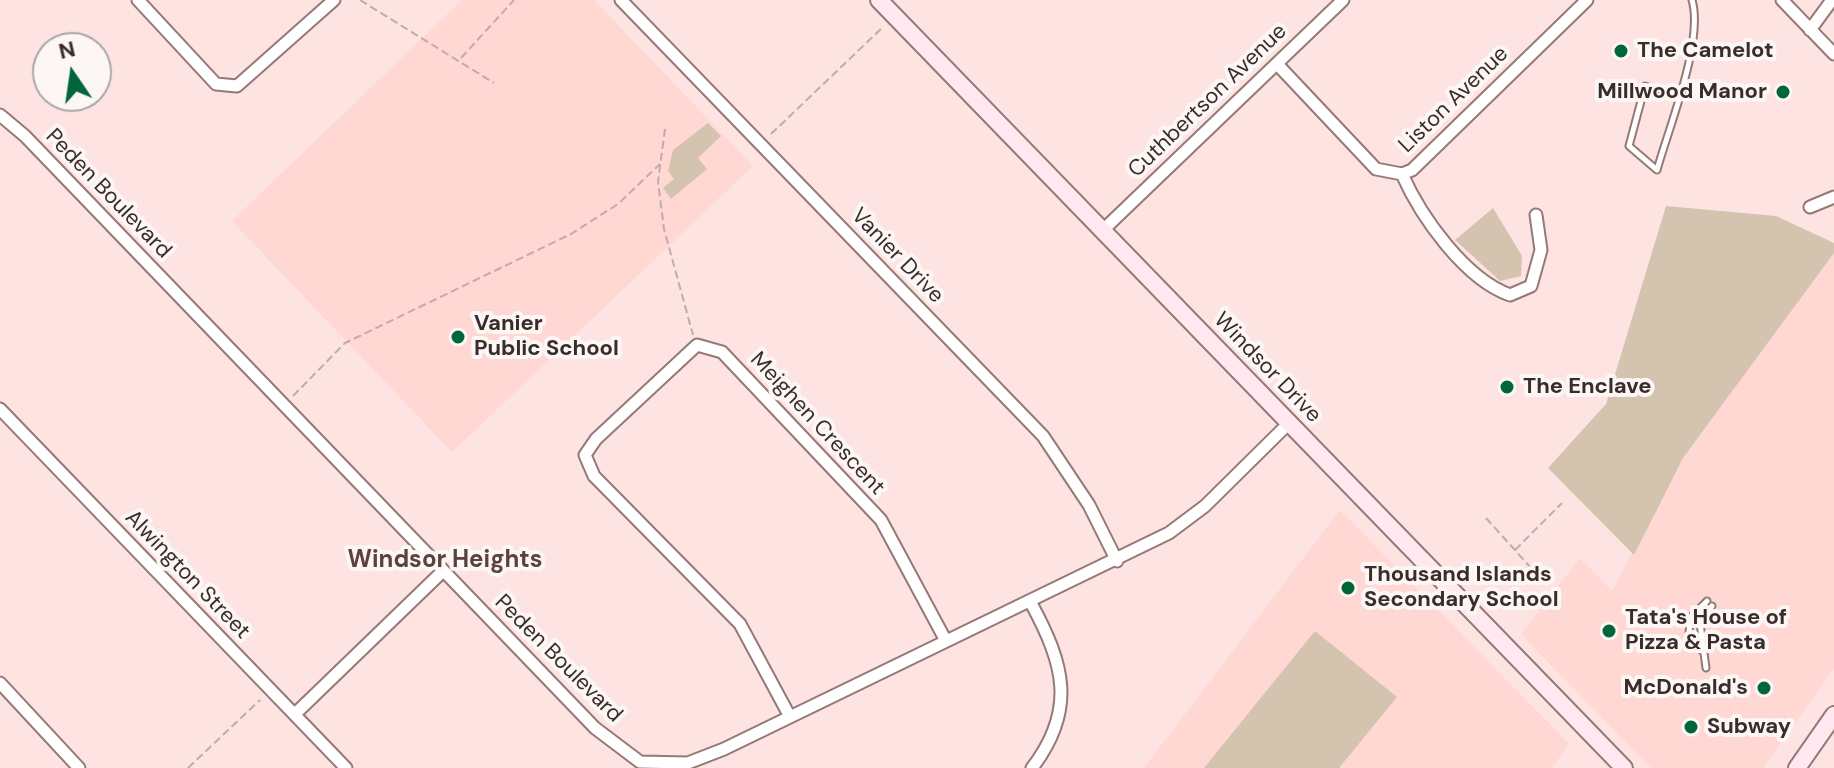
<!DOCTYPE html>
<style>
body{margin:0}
#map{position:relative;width:1834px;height:768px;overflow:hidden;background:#fde3e1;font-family:"DM Sans",sans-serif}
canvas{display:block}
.north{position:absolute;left:32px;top:32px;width:80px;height:80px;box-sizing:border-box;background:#fcf6f5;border:2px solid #aea6a5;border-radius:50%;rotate:347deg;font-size:22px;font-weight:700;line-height:32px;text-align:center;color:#392d2c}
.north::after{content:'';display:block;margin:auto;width:28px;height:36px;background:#02663b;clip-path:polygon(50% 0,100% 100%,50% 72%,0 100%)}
</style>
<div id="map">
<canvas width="1834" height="768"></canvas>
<div class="north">N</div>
</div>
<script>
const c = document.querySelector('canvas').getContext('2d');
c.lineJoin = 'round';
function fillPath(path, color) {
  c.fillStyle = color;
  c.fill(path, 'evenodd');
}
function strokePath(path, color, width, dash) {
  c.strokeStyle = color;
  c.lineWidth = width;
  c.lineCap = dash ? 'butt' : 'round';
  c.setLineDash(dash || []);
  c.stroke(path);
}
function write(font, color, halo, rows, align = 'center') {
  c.font = font + ' "DM Sans",sans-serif';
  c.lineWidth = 8;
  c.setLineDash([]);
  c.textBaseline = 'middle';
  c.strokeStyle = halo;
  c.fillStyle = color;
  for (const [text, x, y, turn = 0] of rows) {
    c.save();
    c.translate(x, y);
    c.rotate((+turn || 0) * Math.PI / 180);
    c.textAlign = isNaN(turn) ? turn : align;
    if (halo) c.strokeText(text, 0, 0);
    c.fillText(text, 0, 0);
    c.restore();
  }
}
const built = new Path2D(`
 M462,0H594L753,166L452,452L232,221Z
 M1834,253V668L1763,768H1651L1521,634L1580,558L1612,591L1683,458Z
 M1340,510L1569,744L1552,768H1144Z`);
const green = new Path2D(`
 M708,123L721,136L698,158L707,169L671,199L663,188L674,179L668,171L673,150Z
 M1666,206L1776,216L1834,243V253L1683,458L1634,555L1548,468L1606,404Z
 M1493,208L1522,256L1521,276L1500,281L1455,240Z
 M1315,631L1397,697L1339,768H1204Z`);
const path = new Path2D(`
 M360,0L494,83
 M461,58L514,0
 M665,129L658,182L664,229L693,335
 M771,134L882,28
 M293,396L345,343L571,234L618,204L660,164
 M1486,518L1541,579
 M1515,550L1562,503
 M188,768L260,700`);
const lane = new Path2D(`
 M1678,95L1645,86L1629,146L1657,170C1669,127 1704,41 1692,0
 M1703,652L1689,635L1690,618L1707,601
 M1706,668L1700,623L1712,606`);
const street = new Path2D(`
 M138,0L216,84L237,86L334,0
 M621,0L1043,436L1089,505L1117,561
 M1782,0L1834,54
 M1810,30L1832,0
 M1277,64L1376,169L1402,174L1412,170L1587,0
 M0,115L25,136L595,728L640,762L688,763L724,749L1169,533L1205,506L1289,423
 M1402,174C1421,217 1465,279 1510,295L1531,286L1541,250L1536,215
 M1810,207L1834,197
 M1102,231L1343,0
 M0,409L346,768
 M1031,603C1064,664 1077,709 1032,768
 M0,683L79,768
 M295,714L443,571
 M789,715L740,624L594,476L585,455L596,439L697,345L722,352L881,520L946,641`);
const secondary = new Path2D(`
 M879,0L1624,768
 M1797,768L1834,715`);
const markers = [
 [1621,51,8,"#02663b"],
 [1783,92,8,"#02663b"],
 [458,337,8,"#02663b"],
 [1507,387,8,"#02663b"],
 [1348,588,8,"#02663b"],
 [1609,631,8,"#02663b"],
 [1764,688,8,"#02663b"],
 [1691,727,8,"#02663b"]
];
const poiNames = [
 ["The Camelot",1637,51],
 ["Millwood Manor",1767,92,"right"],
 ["Vanier",474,324],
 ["Public School",474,349],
 ["The Enclave",1523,387],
 ["Thousand Islands",1364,575],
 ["Secondary School",1364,600],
 ["Tata's House of",1625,618],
 ["Pizza & Pasta",1625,643],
 ["McDonald's",1748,688,"right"],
 ["Subway",1707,727]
];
const streetNames = [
 ["Liston Avenue",1454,100,-44],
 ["Cuthbertson Avenue",1208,101,-44],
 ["Peden Boulevard",108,194,46],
 ["Vanier Drive",897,256,46],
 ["Windsor Drive",1267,368,46],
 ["Meighen Crescent",817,424,47],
 ["Alwington Street",187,575,46],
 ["Peden Boulevard",558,659,45]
];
const neighbourhoodNames = [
 ["Windsor Heights",445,561]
];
fillPath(built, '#ffd7d3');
fillPath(green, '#d4c4af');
strokePath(lane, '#957976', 9);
strokePath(street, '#957976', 15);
strokePath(secondary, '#957976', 20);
strokePath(path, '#c1acaa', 2, [8, 4]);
strokePath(lane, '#fff', 5);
strokePath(street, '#fff', 11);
strokePath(secondary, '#ffe8f0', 16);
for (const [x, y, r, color] of markers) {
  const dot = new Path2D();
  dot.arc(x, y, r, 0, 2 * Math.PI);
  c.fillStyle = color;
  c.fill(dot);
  strokePath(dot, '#fcf6f5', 3);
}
write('bold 22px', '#392d2c', '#fcf6f5', poiNames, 'left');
write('22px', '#392d2c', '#fcf6f5', streetNames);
write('bold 24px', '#5b4240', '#fcf6f5', neighbourhoodNames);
</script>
